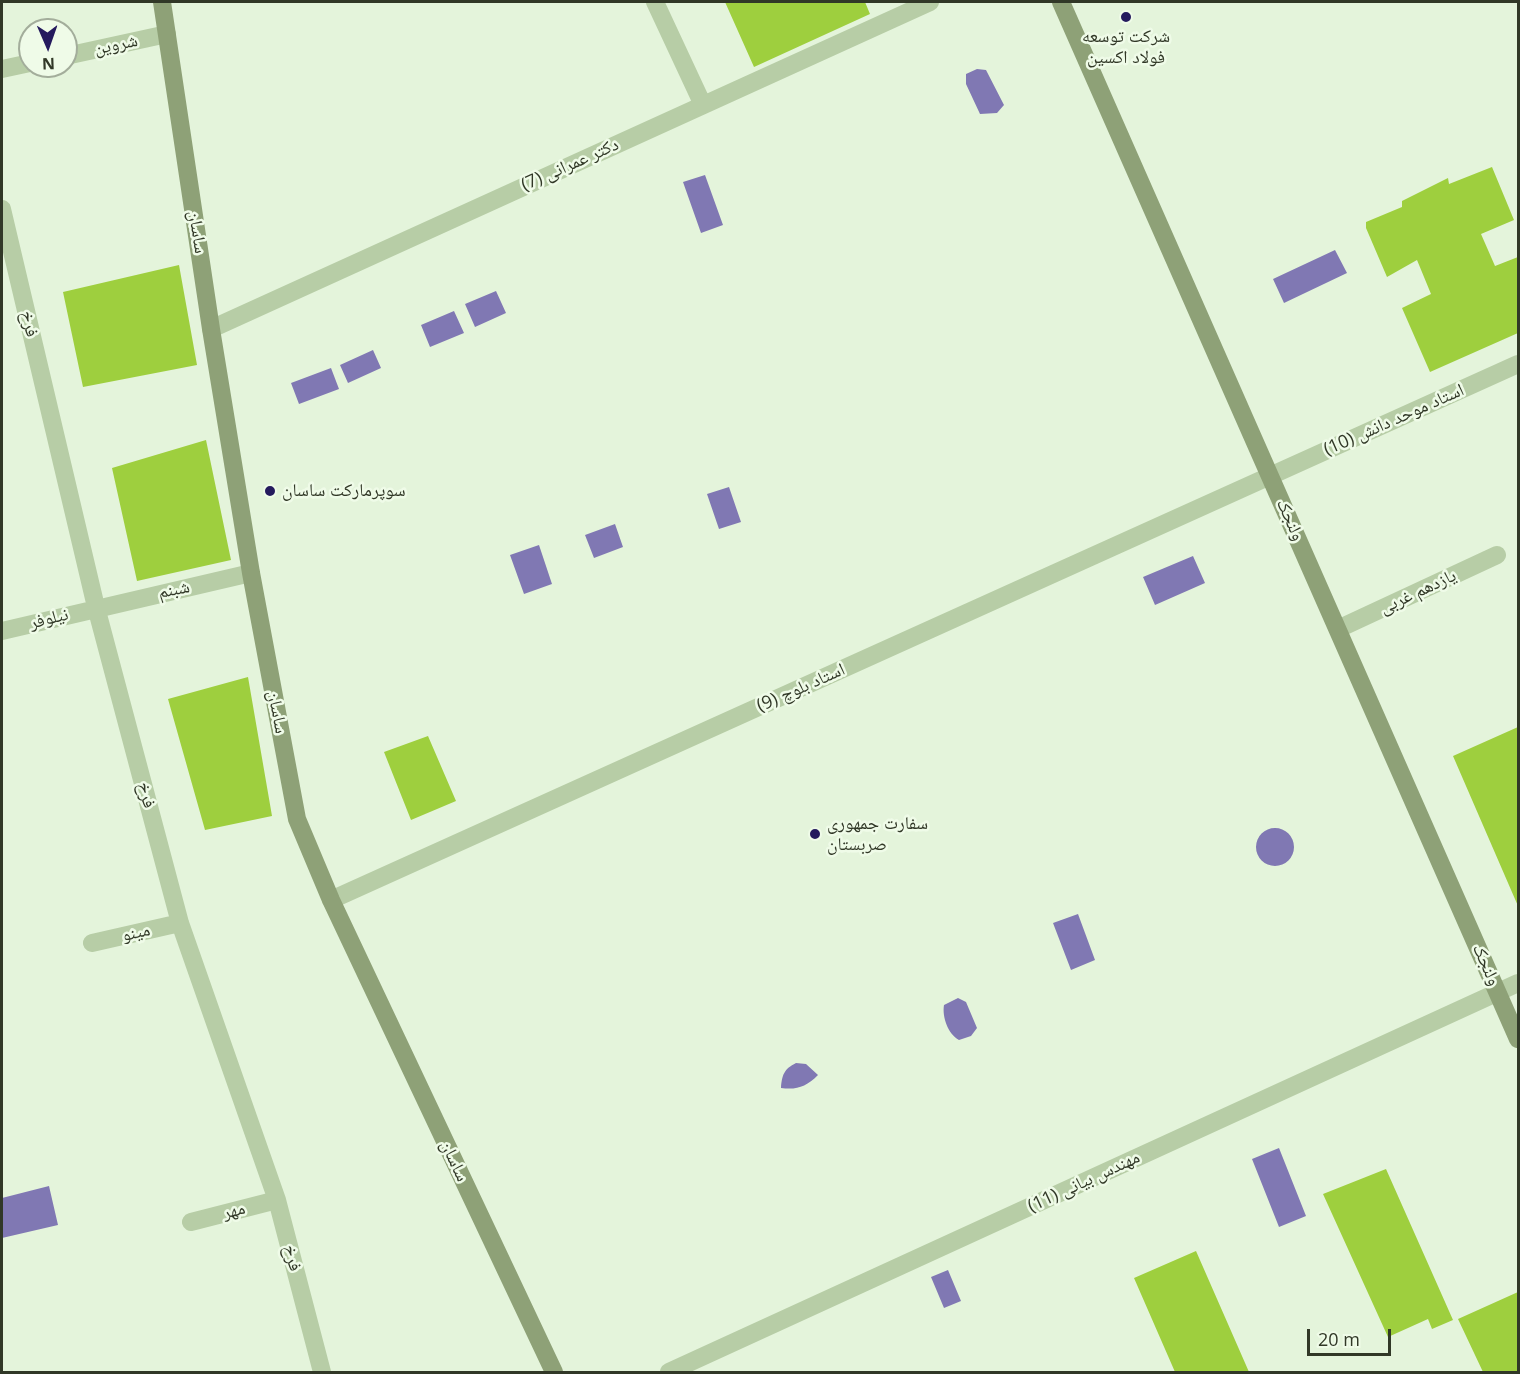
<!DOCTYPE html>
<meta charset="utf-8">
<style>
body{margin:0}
#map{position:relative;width:1520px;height:1374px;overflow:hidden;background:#e4f4db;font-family:"Open Sans",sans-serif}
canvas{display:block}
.frame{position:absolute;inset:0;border:3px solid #313827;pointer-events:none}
.north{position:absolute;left:18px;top:18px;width:60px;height:60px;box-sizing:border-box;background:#effbe8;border:2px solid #a3ad9b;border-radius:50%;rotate:178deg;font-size:16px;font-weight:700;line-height:24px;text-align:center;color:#313827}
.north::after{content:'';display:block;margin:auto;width:21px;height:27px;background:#241a5d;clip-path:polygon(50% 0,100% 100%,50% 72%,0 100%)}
.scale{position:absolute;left:1307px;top:1329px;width:84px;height:27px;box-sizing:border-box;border:3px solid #313827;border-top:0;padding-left:8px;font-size:18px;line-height:21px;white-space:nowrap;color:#313827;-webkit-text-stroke:4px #effbe8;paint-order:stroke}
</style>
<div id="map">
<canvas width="1520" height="1374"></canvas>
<div class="frame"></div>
<div class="north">N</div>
<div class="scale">20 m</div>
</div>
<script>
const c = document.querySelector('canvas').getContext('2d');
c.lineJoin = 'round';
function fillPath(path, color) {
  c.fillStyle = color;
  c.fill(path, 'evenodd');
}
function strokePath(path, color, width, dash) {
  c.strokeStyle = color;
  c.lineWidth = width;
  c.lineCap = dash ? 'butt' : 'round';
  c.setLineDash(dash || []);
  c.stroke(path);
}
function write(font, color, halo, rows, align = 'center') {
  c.font = font + ' "Open Sans","Noto Naskh Arabic",sans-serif';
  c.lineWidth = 5;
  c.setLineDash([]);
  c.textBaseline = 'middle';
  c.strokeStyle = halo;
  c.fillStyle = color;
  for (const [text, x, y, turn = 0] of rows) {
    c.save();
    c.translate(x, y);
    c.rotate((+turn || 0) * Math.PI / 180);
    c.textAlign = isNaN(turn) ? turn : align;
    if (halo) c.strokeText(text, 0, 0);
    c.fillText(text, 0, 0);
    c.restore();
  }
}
const water = new Path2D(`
 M977,69L986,70L1004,105L997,113L980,114L966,84V74Z
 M705,175L723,225L701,233L683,182Z
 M1335,250L1347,273L1284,303L1273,279Z
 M496,291L506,313L475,327L465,304Z
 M454,311L464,333L430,347L421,325Z
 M373,350L381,368L348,383L340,365Z
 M331,368L339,389L299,404L291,383Z
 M729,487L741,522L719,529L707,494Z
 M615,524L623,547L594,558L585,535Z
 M539,545L552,584L524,594L510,555Z
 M1193,556L1205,583L1155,605L1143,577Z
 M1256 847a19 19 0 1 1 38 0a19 19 0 1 1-38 0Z
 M1078,914L1095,960L1071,970L1053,923Z
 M958,998L966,1002L977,1028L971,1036L959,1040C948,1034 942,1017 944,1005Z
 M796,1063L806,1064L818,1075C806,1087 797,1090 781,1088C782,1075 784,1069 796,1063Z
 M1279,1148L1306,1216L1279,1227L1252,1159Z
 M49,1186L58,1225L2,1238V1198Z
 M948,1270L961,1301L944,1308L931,1277Z`);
const building = new Path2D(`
 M725,2H865L870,14L754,67Z
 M1492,167L1514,220L1481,234L1495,266L1518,257V333L1430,372L1402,308L1431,294L1417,260L1387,277L1366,228V222L1402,207V201L1448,178L1449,184Z
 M179,265L197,365L83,387L63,292Z
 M206,440L231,560L137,581L112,468Z
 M248,677L272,816L205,830L168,699Z
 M1518,727V906L1453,756Z
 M428,736L456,801L411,820L384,752Z
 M1386,1169L1453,1320L1432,1329L1428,1319L1388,1337L1323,1194Z
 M1196,1251L1249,1372H1175L1134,1278Z
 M1518,1292V1372H1483L1458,1319Z`);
const street = new Path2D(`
 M655,2L703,105
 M66,56L167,34
 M2,69L30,63
 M2,209L96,607L180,923L277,1200L322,1372
 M211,329L930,2
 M1338,629L1497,555
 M2,631L251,573
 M331,900L1518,364
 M92,943L180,923
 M191,1222L277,1200
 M669,1372L1518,983`);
const secondary = new Path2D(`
 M162,2L211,329L251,573L297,819L331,900L554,1372
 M1061,2L1518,1039`);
const markers = [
 [1126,17,6,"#241a5d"],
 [270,491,6,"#241a5d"],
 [815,834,6,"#241a5d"]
];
const poiNames = [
 ["شرکت توسعه",1126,37,"center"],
 ["فولاد اکسین",1126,58,"center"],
 ["سوپرمارکت ساسان",282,491],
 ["سفارت جمهوری",827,824],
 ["صربستان",827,845]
];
const streetNames = [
 ["شروین",116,45,-12],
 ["دکتر عمرانی (7)",570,165,-24],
 ["ساسان",197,232,81],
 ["فرخ",29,324,77],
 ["استاد موحد دانش (10)",1394,420,-24],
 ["ولنجک",1290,520,66],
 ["شبنم",174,590,-12],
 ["یازدهم غربی",1418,592,-25],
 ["نیلوفر",49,619,-14],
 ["استاد بلوچ (9)",801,688,-24],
 ["ساسان",277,712,79],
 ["فرخ",146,795,75],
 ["مینو",136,933,-13],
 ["ولنجک",1486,965,66],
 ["ساسان",454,1161,65],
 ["مهندس بیانی (11)",1084,1182,-25],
 ["مهر",234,1211,-15],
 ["فرخ",292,1258,76]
];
fillPath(water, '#8078b3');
fillPath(building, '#9ecf3e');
strokePath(street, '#b7cda6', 18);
strokePath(secondary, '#8ea177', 18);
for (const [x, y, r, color] of markers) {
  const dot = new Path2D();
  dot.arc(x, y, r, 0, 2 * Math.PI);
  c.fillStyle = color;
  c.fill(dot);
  strokePath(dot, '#effbe8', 2);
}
write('18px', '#313827', '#effbe8', poiNames, 'left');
write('18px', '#313827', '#effbe8', streetNames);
</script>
